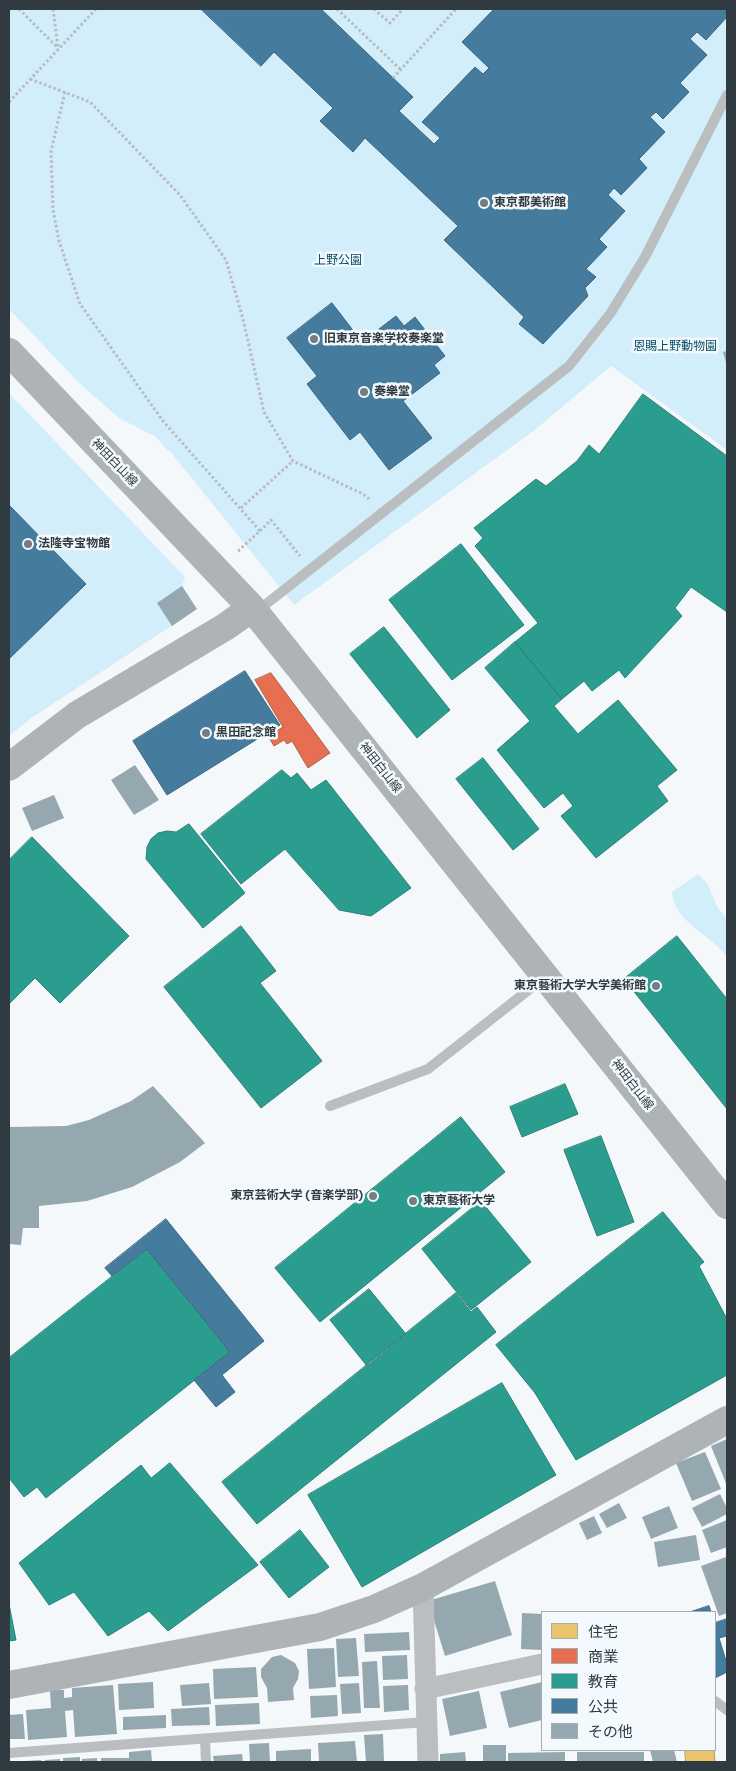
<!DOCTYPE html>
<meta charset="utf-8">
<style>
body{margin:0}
#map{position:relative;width:736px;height:1771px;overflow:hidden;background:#f5f8fa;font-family:"DM Sans","Noto Sans JP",sans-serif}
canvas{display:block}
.frame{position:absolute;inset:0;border:10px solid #2f3b41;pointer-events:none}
.legend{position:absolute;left:541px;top:1611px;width:175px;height:140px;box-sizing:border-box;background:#f3f9fc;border:1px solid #a5adb1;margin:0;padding:6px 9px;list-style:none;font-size:15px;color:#2f3b41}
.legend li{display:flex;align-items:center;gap:10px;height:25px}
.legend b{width:25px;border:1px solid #a5adb1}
</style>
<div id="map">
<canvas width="736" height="1771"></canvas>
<div class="frame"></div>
<ul class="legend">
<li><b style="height:14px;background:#e9c46a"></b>住宅</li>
<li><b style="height:14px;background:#e76f51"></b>商業</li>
<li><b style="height:14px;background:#2a9d8f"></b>教育</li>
<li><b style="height:14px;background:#457b9d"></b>公共</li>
<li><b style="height:14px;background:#95a8af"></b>その他</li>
</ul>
</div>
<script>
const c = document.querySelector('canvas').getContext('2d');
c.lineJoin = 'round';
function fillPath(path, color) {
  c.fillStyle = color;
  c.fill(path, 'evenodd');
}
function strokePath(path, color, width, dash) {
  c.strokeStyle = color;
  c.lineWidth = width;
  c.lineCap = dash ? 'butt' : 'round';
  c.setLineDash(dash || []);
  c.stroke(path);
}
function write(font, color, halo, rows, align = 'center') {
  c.font = font + ' "DM Sans","Noto Sans JP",sans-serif';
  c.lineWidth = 5;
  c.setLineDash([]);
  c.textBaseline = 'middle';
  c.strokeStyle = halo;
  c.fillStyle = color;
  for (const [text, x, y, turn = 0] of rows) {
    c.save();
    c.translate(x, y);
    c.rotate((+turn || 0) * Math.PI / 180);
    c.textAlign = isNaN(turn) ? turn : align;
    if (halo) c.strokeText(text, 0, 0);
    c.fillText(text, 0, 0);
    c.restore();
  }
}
const green = new Path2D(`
 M9,9H727V450L611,366L536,429L294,605L169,450L168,451L156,437L119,418L79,383L9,309Z
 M9,393L185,577L182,586L197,609L30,719L9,736Z
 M698,874L707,883L718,908L727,919V957C712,935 673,922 672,892Z`);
const homes = new Path2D(`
 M685,1750H714L715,1762H686Z`);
const shops = new Path2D(`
 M271,673L330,753L308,768L292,741L287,744L284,740L274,746L268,736L283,727L255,680Z`);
const schools = new Path2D(`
 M643,394L727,456V612L691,587L675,608L682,616L625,678L619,670L592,691L584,681L562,699L515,642L538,623L475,546L483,538L474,528L536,479L546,486L577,461L589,445L599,454Z
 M461,544L524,625L452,680L389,600Z
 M384,627L450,710L417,738L350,654Z
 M515,642L562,699L554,706L578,734L618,700L677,770L657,786L668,801L596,858L561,816L573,806L563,793L544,808L497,750L530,721L485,668Z
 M483,758L539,829L513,850L456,779Z
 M282,770L291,778L297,773L311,790L326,780L411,888L371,916L339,910L285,849L241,884L201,834Z
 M189,824L245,893L203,928L146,859L147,847L151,839L158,833L167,831L176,832Z
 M32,837L129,936L60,1003L35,978L9,1004V860Z
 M241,926L276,971L260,983L322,1061L261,1108L164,987Z
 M677,936L727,999V1109L624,979Z
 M565,1084L578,1114L522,1137L510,1107Z
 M461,1117L505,1172L320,1322L275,1268Z
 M601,1136L634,1222L597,1236L564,1150Z
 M481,1201L531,1262L471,1310L422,1249Z
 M663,1212L704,1262L699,1266L727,1319V1375L576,1460L535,1393L496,1345Z
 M147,1249L230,1352L46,1498L37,1487L24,1497L9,1478V1358Z
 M369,1289L406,1334L367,1366L330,1320Z
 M456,1293L471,1312L477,1307L496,1332L257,1524L222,1482Z
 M502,1383L556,1475L362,1587L308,1495Z
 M170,1463L258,1565L168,1631L149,1611L108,1636L74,1592L49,1605L19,1563L141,1465L151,1478Z
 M300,1530L329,1567L289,1598L260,1562Z
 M9,1604L16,1640L9,1641Z`);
const public = new Path2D(`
 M201,9H321L413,97L399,111L434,144L440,138L422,122L475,67L483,74L489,68L462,42L494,9H727V17L706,40L697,32L690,39L707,55L680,83L689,92L663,119L656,112L650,117L665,132L639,159L647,168L621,195L614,188L608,195L625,211L599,239L607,247L586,269L596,277L585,288L588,296L543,344L519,324L524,317L444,240L458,226L365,138L353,152L320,121L333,108L274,52L261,66Z
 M332,303L362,342L396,316L404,326L415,317L445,356L434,365L440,373L403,401L432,438L389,470L360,432L350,440L307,384L317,376L287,338Z
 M9,505L86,584L9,659Z
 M245,671L280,725L167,795L133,741Z
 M166,1219L264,1341L222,1375L235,1392L216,1407L194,1380L230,1352L147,1249L112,1276L105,1268Z
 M709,1606L711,1612H690Z
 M727,1619V1636L719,1638L727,1664V1672L715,1678V1623Z`);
const building = new Path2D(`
 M727,351V366L723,352Z
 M182,586L197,609L172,626L157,603Z
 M135,765L159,800L134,815L111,780Z
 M54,795L64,818L32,831L22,808Z
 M153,1086L205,1143L180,1162L132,1187L87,1201L39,1206V1228H23L21,1245L9,1244V1127L66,1126L89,1120L131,1101Z
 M727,1439V1486L711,1446Z
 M705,1452L721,1489L692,1501L676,1463Z
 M720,1494L727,1508V1514L702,1527L692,1508Z
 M619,1503L627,1518L607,1528L599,1514Z
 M669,1506L678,1528L651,1539L642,1517Z
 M594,1516L602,1533L587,1540L579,1523Z
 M727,1520V1547L711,1553L702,1530Z
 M696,1535L700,1560L658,1567L654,1542Z
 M726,1557L727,1613L719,1616L701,1566Z
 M495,1581L512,1635L445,1656L428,1601Z
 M522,1613L542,1614V1650L521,1649Z
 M409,1632L410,1650L365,1652L364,1634Z
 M356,1638L359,1676L338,1677L336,1639Z
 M334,1648L336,1687L309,1689L307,1649Z
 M281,1655L295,1663L299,1671L298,1679L293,1688L294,1700L268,1702L267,1688L261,1677V1669L272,1657Z
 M407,1655L408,1679L383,1680L382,1656Z
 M377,1661L380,1708H364L362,1662Z
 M256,1667L258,1697L214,1699L213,1669Z
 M153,1682L154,1708L119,1710L118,1684Z
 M542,1682V1720L509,1728L500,1692Z
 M209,1683L211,1704L182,1706L180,1685Z
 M359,1683L361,1713L342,1714L340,1684Z
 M113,1685L117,1734L75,1737L73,1710L65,1711L67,1737L28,1740L26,1710L51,1708L50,1690H64V1698L72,1697V1688Z
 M408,1685L409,1710L384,1712L383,1686Z
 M479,1691L487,1728L450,1736L442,1699Z
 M337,1695L338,1716L311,1718L310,1696Z
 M259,1703L260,1724L216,1726L215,1705Z
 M209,1707L210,1725L172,1726L171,1709Z
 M23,1714L25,1739H9V1715Z
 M166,1715V1728L123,1730V1717Z
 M383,1734L384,1762H366L364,1735Z
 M355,1741L357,1762H319L318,1743Z
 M269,1743L270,1762H250L249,1744Z
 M483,1745H506V1762H483Z
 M311,1749V1762H276V1751Z
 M151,1750L152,1762H101V1758H129V1752Z
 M650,1750H674L677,1762H653Z
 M465,1752L466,1762H440V1754Z
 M565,1752V1762H508V1753Z
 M577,1752H644V1762H577Z
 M242,1754L243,1762H214L213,1756Z
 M80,1757V1762H63V1758Z
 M97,1758V1762H82V1759Z
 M60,1759V1762H45V1760Z
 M41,1760V1762H25V1761Z`);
const path = new Path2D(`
 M19,9L58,48
 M53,9L58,47
 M337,9L401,70
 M374,9L390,23L403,9
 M393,78L456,9
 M30,79L90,102L180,195L226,260L243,319L264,412L293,461L363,494L369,499
 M65,92L51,151L53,210L59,241L80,304L163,421L260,531L237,552
 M9,102L96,9
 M241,508L293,461
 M260,531L271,520L300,556`);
const lane = new Path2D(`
 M256,612L569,366L610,314L645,257L727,95
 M330,1106L428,1069L545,977
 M715,1701L727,1710
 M205,1740L206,1762
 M9,1753L426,1722`);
const street = new Path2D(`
 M423,1587L428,1762
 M425,1689L542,1664`);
const secondary = new Path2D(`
 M9,352L252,608L727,1205
 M9,767L77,715L225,627L252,608
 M9,1685L320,1627L374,1609L423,1587L727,1420`);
const markers = [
 [484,203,5,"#747d82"],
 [314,339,5,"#747d82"],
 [364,392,5,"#747d82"],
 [28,544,5,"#747d82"],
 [206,733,5,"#747d82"],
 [656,986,5,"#747d82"],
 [373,1196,5,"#747d82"],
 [413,1201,5,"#747d82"]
];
const poiNames = [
 ["東京都美術館",494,203],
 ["旧東京音楽学校奏楽堂",324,339],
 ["奏樂堂",374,392],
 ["法隆寺宝物館",38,544],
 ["黒田記念館",216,733],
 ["東京藝術大学大学美術館",646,986,"right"],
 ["東京芸術大学 (音楽学部)",363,1196,"right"],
 ["東京藝術大学",423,1201]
];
const parkNames = [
 ["上野公園",338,261],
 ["恩賜上野動物園",675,347]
];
const streetNames = [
 ["神田白山線",114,463,46],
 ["神田白山線",380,768,52],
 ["神田白山線",632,1085,52]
];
fillPath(green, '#d3eefb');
fillPath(homes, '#e9c46a');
strokePath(homes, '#b19b5e', 1);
fillPath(shops, '#e76f51');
strokePath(shops, '#b05f4c', 1);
fillPath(schools, '#2a9d8f');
strokePath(schools, '#2c8078', 1);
fillPath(public, '#457b9d');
strokePath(public, '#3e6881', 1);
fillPath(building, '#95a8af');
strokePath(path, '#b9bcbe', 3, [2.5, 2.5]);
strokePath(lane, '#babec0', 10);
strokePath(street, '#babec0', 21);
strokePath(secondary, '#aeb3b6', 28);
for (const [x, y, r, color] of markers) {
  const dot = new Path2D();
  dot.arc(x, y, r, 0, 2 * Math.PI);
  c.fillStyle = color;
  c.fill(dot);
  strokePath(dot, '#f3f9fc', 2);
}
write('bold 12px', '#2f3b41', '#f3f9fc', poiNames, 'left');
write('12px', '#024d65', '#f3f9fc', parkNames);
write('12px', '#2f3b41', '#f3f9fc', streetNames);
</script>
